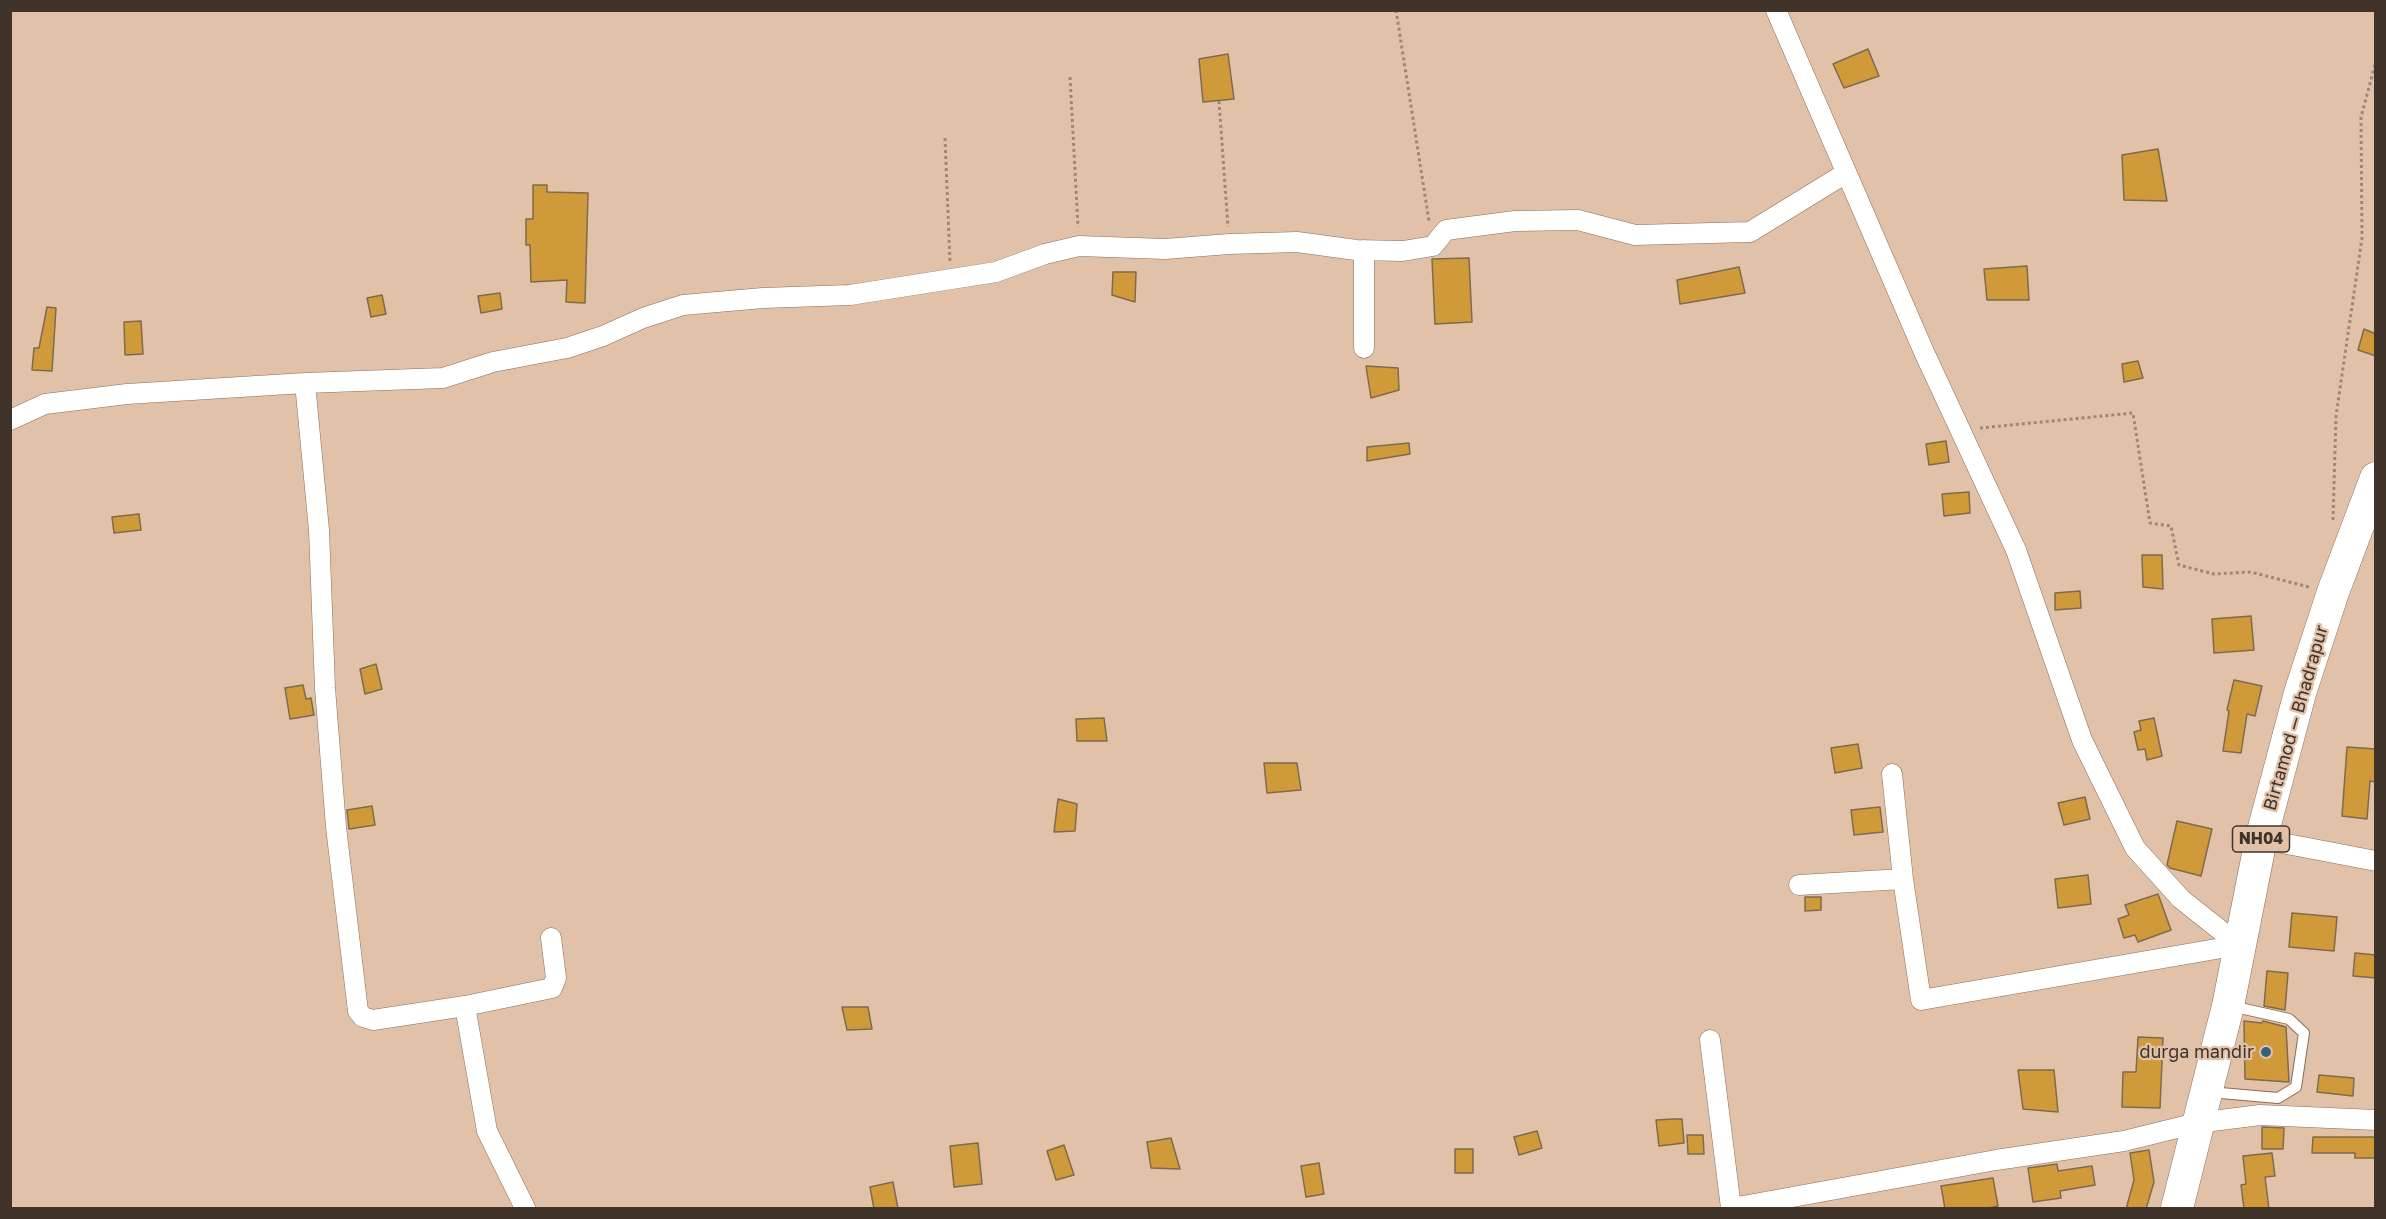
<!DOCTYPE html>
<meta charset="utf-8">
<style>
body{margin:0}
#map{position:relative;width:2386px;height:1219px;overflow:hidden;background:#e2c1a9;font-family:"Golos Text",sans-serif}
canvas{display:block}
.frame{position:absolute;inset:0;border:12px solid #40332a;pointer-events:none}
</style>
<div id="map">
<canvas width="2386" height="1219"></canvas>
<div class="frame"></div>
</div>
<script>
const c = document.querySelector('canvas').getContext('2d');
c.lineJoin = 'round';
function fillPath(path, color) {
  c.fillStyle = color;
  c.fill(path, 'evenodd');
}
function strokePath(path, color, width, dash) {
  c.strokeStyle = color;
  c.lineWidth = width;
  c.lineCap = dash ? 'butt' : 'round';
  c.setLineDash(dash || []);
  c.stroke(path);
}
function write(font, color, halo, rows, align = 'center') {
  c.font = font + ' "Golos Text",sans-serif';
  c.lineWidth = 4.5;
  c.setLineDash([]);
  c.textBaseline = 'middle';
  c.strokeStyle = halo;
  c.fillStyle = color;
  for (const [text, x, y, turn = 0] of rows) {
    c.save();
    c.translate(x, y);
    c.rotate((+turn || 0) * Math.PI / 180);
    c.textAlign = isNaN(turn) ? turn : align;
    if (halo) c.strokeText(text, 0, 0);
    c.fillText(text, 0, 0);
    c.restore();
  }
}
const building = new Path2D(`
 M1868,49L1879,76L1844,88L1833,64Z
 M1228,54L1234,99L1203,102L1199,59Z
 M2158,149L2167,201L2124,200L2122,155Z
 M533,185H547V192L588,193L585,303L566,302L567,280L531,282L530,245H526V219H533Z
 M1469,258L1472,322L1435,324L1432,259Z
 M2027,266L2029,300H1987L1984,269Z
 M1739,267L1745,293L1680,304L1677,280Z
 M1113,272H1136L1135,302L1112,295Z
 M500,293L502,309L481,313L478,296Z
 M382,295L386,314L371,317L367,298Z
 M47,307L56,308L52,371L32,370L34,348H39Z
 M141,321L143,354L125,355L124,322Z
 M2364,329L2376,334V356L2358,350Z
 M2138,361L2143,378L2124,382L2122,364Z
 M1366,366L1398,368L1399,390L1371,398Z
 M1946,441L1949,462L1929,465L1926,444Z
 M1409,443L1410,454L1367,461V447Z
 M1969,492L1970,513L1944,516L1942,494Z
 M139,514L141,530L114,533L112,517Z
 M2142,555H2162L2163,589L2143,587Z
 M2080,591L2081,608L2055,610V593Z
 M2251,616L2254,650L2214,653L2212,619Z
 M376,664L382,689L365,694L360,669Z
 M2234,680L2262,686L2255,716L2247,714L2241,753L2223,751L2229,711L2227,710Z
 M303,685L306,699L311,698L314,715L290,719L285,688Z
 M1104,718L1107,741H1077L1076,719Z
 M2154,718L2162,756L2147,760L2145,749L2138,750L2134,732L2141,730L2139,721Z
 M1858,744L1862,768L1835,773L1831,748Z
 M2347,747L2376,749V782L2370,781L2367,819L2342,816Z
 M1264,763H1297L1301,790L1267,793Z
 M2085,797L2090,819L2064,825L2058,803Z
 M1058,799L1077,804L1075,831L1054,832Z
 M372,806L375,825L349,829L347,810Z
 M1880,807L1883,832L1854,835L1851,810Z
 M2177,821L2212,829L2201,876L2170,868L2167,865Z
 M2088,875L2091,904L2058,908L2055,879Z
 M2158,894L2171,930L2138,942L2135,935L2124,938L2118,919L2129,915L2125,905Z
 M1805,897H1821V910L1805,911Z
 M2292,913L2337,917L2334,951L2289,947Z
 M2355,953L2376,955V978L2353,976Z
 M2267,971L2288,973L2285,1010L2264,1006Z
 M842,1007H868L872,1029L847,1030Z
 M2244,1021L2262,1023L2263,1021L2286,1027L2289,1082L2245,1079Z
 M2138,1037L2163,1038L2160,1108L2122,1107L2123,1072H2136Z
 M2018,1070H2054L2058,1112L2023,1109Z
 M2319,1075L2354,1078L2353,1096L2317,1092Z
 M1673,1119H1682L1684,1143L1659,1146L1656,1120Z
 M2262,1127L2284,1128L2283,1149H2262Z
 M1537,1131L1542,1148L1519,1155L1514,1137Z
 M1687,1135H1703L1704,1154H1688Z
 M2313,1137H2376V1158H2355V1153H2312Z
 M1171,1138L1180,1169L1151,1168L1147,1142Z
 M978,1143L982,1184L954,1187L950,1146Z
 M1064,1145L1074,1175L1056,1180L1047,1151Z
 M1455,1149H1473V1173H1455Z
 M2149,1150L2154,1182L2146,1209H2126L2134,1180L2130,1153Z
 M2272,1153L2275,1176L2265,1177L2269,1209H2244L2241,1185L2246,1184L2243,1156Z
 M1319,1163L1324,1194L1306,1197L1301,1166Z
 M2057,1164L2058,1171L2092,1166L2095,1185L2060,1191L2061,1198L2033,1202L2028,1168Z
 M1993,1178L1998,1206L1984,1209H1945L1941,1186Z
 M893,1182L898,1209H874L870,1187Z`);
const path = new Path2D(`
 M1396,10L1429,221
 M1070,77L1078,227
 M1219,101L1228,227
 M945,138L950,262
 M1980,428L2133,413L2150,523L2171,526L2179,565L2214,574L2251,572L2309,587
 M2333,520L2336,416L2362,238L2361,117L2376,61`);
const lane = new Path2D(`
 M2209,1092L2278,1098L2296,1087L2304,1033L2289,1019L2231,1006`);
const street = new Path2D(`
 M1776,10L1924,352L2016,550L2082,740L2135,848L2181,899L2239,945
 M1364,250V348
 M305,383L319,530L325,688L336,827L358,1011L363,1017L373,1020L465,1006L487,1131L525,1208
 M10,420L45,404L127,394L305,383L443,378L493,362L567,348L603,336L643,318L683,305L763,298L850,295L996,272L1045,254L1079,246L1165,249L1229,244L1297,242L1356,250L1403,251L1433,246L1446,230L1515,221L1578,220L1635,235L1750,232L1846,173
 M1892,774L1903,879L1921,1000L2239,945
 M2261,839L2376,861
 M1799,885L1903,879
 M465,1006L552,988L556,978L551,938
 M1710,1040L1731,1208
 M1732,1208L1996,1160L2124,1141L2197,1123L2260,1115L2376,1120`);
const primary = new Path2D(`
 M2177,1208L2228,1006L2261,839L2300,693L2333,592L2376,478`);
const markers = [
 [2266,1052,6,"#30617f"]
];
const shields = [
 [2261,839,57]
];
const shieldNames = [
 ["NH04",2261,839]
];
const streetNames = [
 ["Birtamod — Bhadrapur",2296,718,-74]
];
const poiNames = [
 ["durga mandir",2254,1052]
];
fillPath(building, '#d09a3b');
strokePath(building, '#7e6b4d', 1.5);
strokePath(lane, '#8b6d57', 12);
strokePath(street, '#8b6d57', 21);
strokePath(primary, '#8b6d57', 33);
strokePath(path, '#9f8775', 3, [3, 3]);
strokePath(lane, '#fff', 10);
strokePath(street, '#fff', 20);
strokePath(primary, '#fff', 32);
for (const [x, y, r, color] of markers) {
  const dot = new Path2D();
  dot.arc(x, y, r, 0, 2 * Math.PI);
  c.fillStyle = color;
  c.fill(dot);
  strokePath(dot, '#e2c1a9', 2);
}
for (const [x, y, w] of shields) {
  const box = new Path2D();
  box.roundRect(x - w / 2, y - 13, w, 26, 4.5);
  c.fillStyle = '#e2c1a9';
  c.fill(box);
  strokePath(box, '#40332a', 1.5);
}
write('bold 16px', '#40332a', null, shieldNames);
write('18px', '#40332a', '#e2c1a9', streetNames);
write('18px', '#40332a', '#e2c1a9', poiNames, 'right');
</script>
